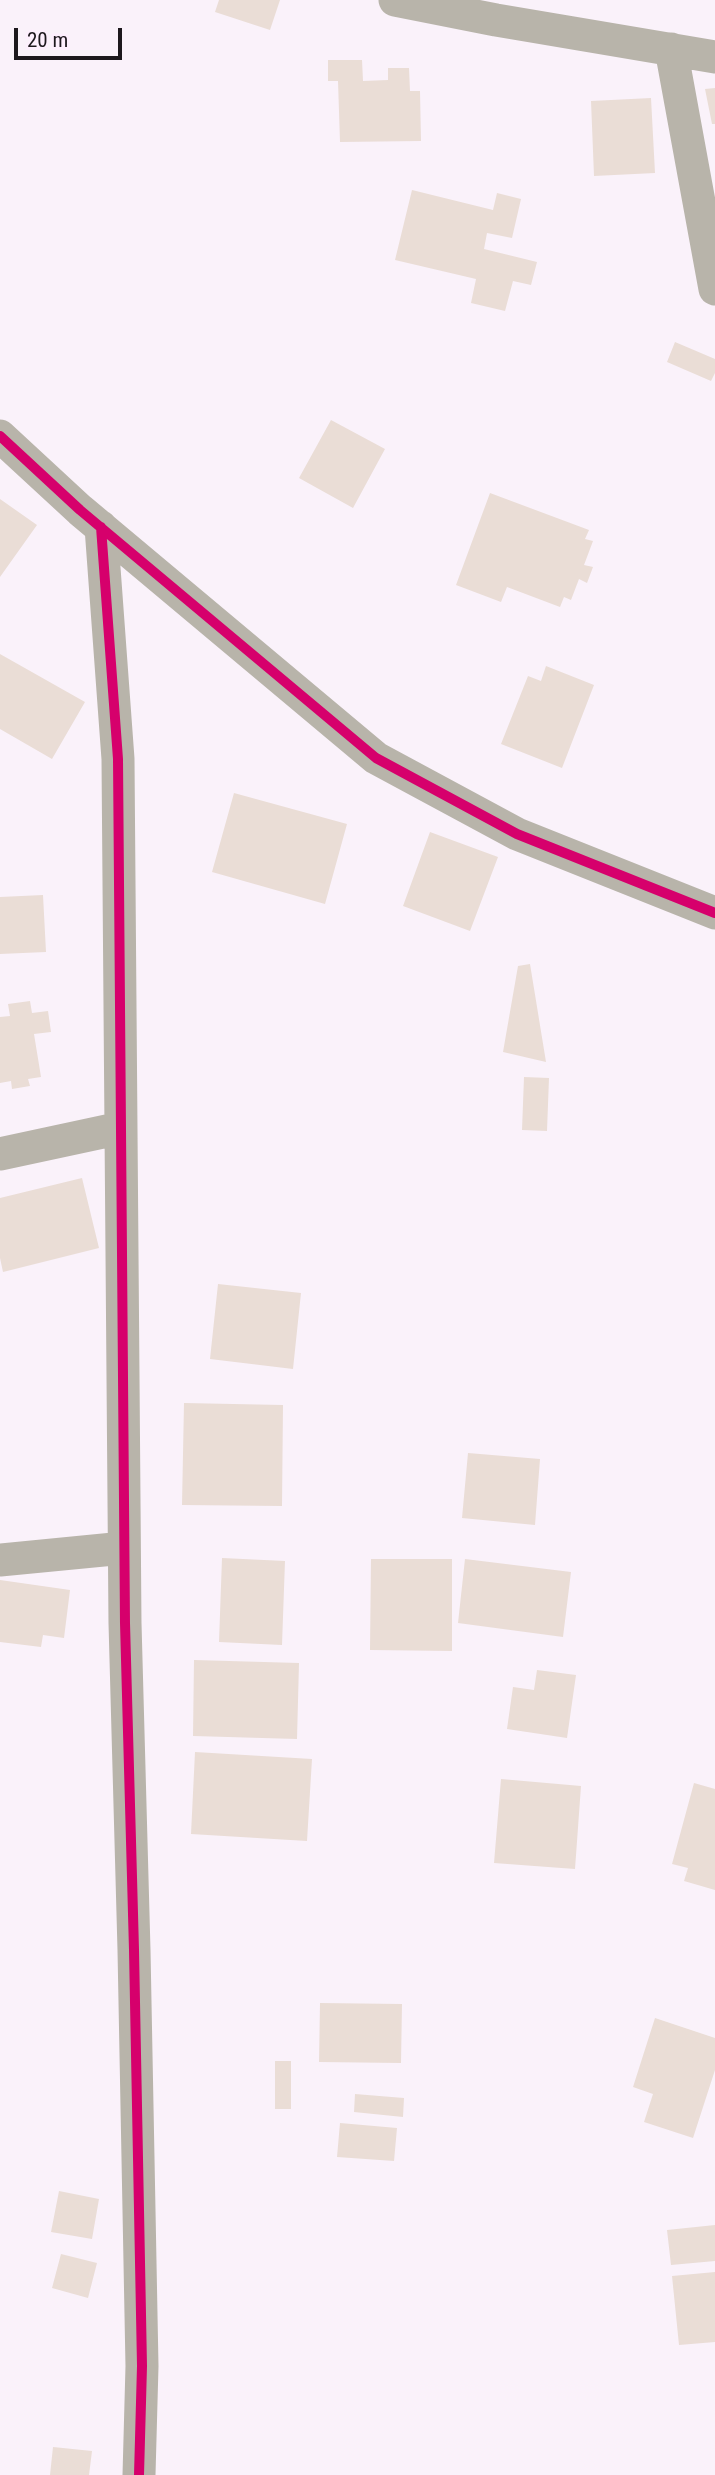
<!DOCTYPE html>
<style>
body{margin:0}
#map{position:relative;width:715px;height:2475px;overflow:hidden;background:#faf2fa;font-family:"Roboto Condensed",sans-serif}
canvas{display:block}
.scale{position:absolute;left:14px;top:28px;width:108px;height:32px;box-sizing:border-box;border:4px solid #1d181d;border-top:0;padding-left:9px;font-size:21px;line-height:24px;white-space:nowrap;color:#1d181d;-webkit-text-stroke:5px #fdeffd;paint-order:stroke}
</style>
<div id="map">
<canvas width="715" height="2475"></canvas>
<div class="scale">20 m</div>
</div>
<script>
const c = document.querySelector('canvas').getContext('2d');
c.lineJoin = 'round';
function fillPath(path, color) {
  c.fillStyle = color;
  c.fill(path, 'evenodd');
}
function strokePath(path, color, width, dash) {
  c.strokeStyle = color;
  c.lineWidth = width;
  c.lineCap = dash ? 'butt' : 'round';
  c.setLineDash(dash || []);
  c.stroke(path);
}
const building = new Path2D(`
 M219,0H280L270,30L215,12Z
 M328,60H362L363,81L388,80V68H409L410,91H420L421,141L340,142L338,81H328Z
 M715,88V124H712L705,89Z
 M651,98L655,173L594,176L591,101Z
 M412,190L493,210L497,193L521,199L512,238L487,233L484,249L537,262L531,285L513,281L505,311L471,303L476,279L395,260Z
 M675,342L715,359V373L711,381L667,362Z
 M331,420L385,449L353,508L299,478Z
 M490,493L589,530L585,539L593,541L584,565L593,567L587,583L579,579L571,600L564,597L560,607L507,587L501,602L456,585Z
 M0,499L37,525L0,577Z
 M0,654L85,702L52,759L0,729Z
 M546,666L594,685L562,768L501,744L528,676L541,681Z
 M234,793L347,824L325,904L212,872Z
 M430,832L498,857L470,931L403,906Z
 M43,895L46,952L0,954V897Z
 M530,964L546,1062L503,1052L518,966Z
 M30,1001L32,1013L48,1011L51,1032L34,1034L41,1077L28,1079L30,1086L12,1089L11,1081L0,1083V1017L10,1016L8,1004Z
 M524,1077L549,1078L547,1131L522,1130Z
 M82,1178L99,1248L3,1272L0,1258V1198Z
 M218,1284L301,1293L293,1369L210,1359Z
 M184,1403L283,1405L282,1506L182,1505Z
 M468,1453L540,1459L535,1525L462,1518Z
 M222,1558L285,1561L282,1645L219,1642Z
 M371,1559H452V1651L370,1650Z
 M465,1559L571,1572L563,1637L458,1623Z
 M0,1580L70,1590L64,1638L43,1635L41,1647L0,1642Z
 M194,1660L299,1663L297,1739L193,1736Z
 M537,1670L576,1675L567,1738L507,1729L513,1687L534,1690Z
 M195,1752L312,1759L307,1841L191,1834Z
 M501,1779L581,1786L575,1869L494,1863Z
 M694,1783L715,1789V1890L684,1881L688,1868L672,1864Z
 M320,2003L402,2004L401,2063L319,2062Z
 M655,2018L715,2038V2070L693,2138L644,2122L653,2094L633,2087Z
 M275,2061H291V2109H275Z
 M355,2094L404,2098L403,2117L354,2112Z
 M340,2123L397,2128L394,2161L337,2157Z
 M59,2191L99,2199L92,2239L51,2232Z
 M715,2225V2261L671,2265L667,2230Z
 M61,2254L97,2263L88,2298L52,2288Z
 M715,2272V2342L679,2345L672,2276Z
 M53,2447L92,2451L89,2475H50Z`);
const minor = new Path2D(`
 M395,0L496,20L715,57
 M671,49L715,289
 M0,436L80,510L376,758L517,834L715,913
 M101,527L118,759L125,1623L134,1950L142,2366L139,2475
 M0,1154L121,1128
 M0,1560L124,1548`);
const cycleway = new Path2D(`
 M0,436L80,510L376,758L517,834L715,913
 M101,527L118,759L125,1623L134,1950L142,2366L139,2475`);
fillPath(building, '#eaddd6');
strokePath(minor, '#b8b4aa', 33);
strokePath(cycleway, '#d6006c', 10);
</script>
